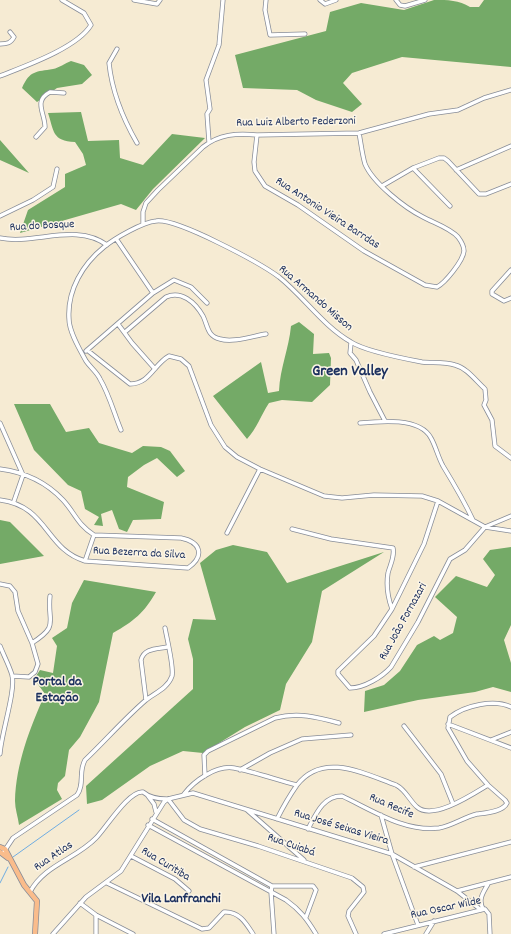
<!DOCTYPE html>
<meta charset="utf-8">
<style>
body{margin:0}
canvas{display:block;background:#f6ebd3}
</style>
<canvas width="511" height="934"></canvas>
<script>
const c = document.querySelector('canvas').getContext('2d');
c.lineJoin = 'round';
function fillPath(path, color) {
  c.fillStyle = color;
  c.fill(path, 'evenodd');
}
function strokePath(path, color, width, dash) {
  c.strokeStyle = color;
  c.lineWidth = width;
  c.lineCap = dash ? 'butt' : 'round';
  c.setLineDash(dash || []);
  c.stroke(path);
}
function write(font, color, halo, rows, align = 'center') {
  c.font = font + ' Dekko,sans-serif';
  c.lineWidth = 3;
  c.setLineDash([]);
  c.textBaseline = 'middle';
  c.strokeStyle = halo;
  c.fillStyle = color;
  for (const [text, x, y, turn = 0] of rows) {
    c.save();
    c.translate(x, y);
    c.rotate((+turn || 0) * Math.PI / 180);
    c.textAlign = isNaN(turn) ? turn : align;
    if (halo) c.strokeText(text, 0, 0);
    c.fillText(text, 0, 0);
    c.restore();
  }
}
const forest = new Path2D(`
 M434,0C448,0 459,0 470,7H479L484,0H511V67L402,57L352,73L343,83L362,104L352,112L316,100L297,90L243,88L235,55L326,31L330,12L361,3L404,10Z
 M71,61L84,65L92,75L82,84L57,88L37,102L22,88C30,70 36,72 53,69C59,68 65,63 71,61Z
 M81,112L88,141L119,140L120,158L143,165L172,134L205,138L153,189L136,210L121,204L20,233L28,210L65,187V174L86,165L83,154L75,142C52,141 54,131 48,113Z
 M0,140L29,173L0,160Z
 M299,322L314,334L313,354L329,353L331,358L330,385L312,402L282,400L269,403C261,415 257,428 247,439L213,396L261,362L268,393L279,391C280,368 289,348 291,326Z
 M14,404H50L66,432L89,428L99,443L132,453L143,446L161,447L170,451L185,471L177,477L157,458L144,465L128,477L127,487L164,502L161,519L133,520L127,532L119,529L112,510L101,514L103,526L94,525L99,517L85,509L81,491L68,485L34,450Z
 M0,520L10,522L44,556L0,564Z
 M233,545L267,552L287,583L384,552L322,591L312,642L286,684L280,710L245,727L203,753L183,751L150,766L102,800L87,804L86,786L193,689V659L188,639L193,619L216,620L200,563L216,550Z
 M511,547V625L504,640L511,663V692L493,687L475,692L418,700L364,712L365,691L384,685L400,671L417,645L434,636L440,640L453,633L457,617L435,597L456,576L487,587L495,575L483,559L490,550Z
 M84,580L156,592C144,613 134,621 113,633L99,702L80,737L69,750L65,776L58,783L57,790L62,799L19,825C18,817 15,809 15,801C16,763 30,728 45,694L34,679L40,670L53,673L57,646L52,638L67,628L72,603Z`);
const stream = new Path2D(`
 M13,857L79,810
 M0,883L8,867`);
const minor = new Path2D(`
 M134,0L157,4L160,0
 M266,0L265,10L270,35L305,34
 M320,0L325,4L336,0
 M396,0L400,5L405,6L425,0
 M0,44C7,44 11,43 14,37L10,32
 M117,49L109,63C112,92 122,117 137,143
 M0,76C25,66 77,48 91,25L84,13L62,0
 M257,135L254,162L255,171L265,186L298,205L364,251L425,285L437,287C445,283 463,261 464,251C464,246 461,241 458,237C450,228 434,223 423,217C405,208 373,183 365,164C362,154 361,143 359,133
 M36,137L45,127C45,113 33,101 50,92L64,93
 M209,142L207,114L210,109L206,80L219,45L223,0
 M413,168L450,206
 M456,170L511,146
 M382,186L413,168L439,158H444L448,161L479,194H486L511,184
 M0,216L33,200L53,187L57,169
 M143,224V212L146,203L158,190L203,147C219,134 237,133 257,135L359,133L429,114L458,110L484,98L511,90
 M0,238C35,245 76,222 107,245
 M117,240L153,293
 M511,270L492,291V294L504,301L511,298
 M118,324L132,343L155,369
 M125,332L166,297C181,290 195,302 203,316C208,326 207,336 220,339C233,343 253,336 266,334
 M351,343L350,353L356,360L370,392L385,421
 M87,350L130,384C150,384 154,364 169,356L181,359L189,366L211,425L225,447L237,457L260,469L324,496L342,498L374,495L422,496L438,501L485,527L511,531
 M86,351L153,293L174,280L191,287L207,303
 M0,423L23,475L14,501
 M360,423C380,421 420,417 431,438C436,447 438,457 443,466C454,484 464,501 473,520
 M121,430C114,413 109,394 100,379C97,372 90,367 86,361C80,350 69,332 69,319C67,290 83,264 104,247C115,238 143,222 156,221C177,218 260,263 279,277C304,297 323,326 351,342C365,351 406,359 422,362C433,363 445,362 455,365C467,368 476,381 485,389L486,400L484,405L492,420L495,446L511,458
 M0,469C24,472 46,482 63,500C75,513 77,524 94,535L181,538C201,542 205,556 188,568L85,561C45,549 48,506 0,500
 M292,529L331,539L393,548C395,557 390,565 388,573C386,585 388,598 392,609L424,544L438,501
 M227,533L260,469
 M85,561L94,535
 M0,584L10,586L15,592L18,611L32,643L38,664L35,672L29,677L12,676
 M392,609L374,636L338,671V674L350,688C364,688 382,677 391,667L418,622L450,559L465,550L485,527L511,516
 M32,643C60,625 47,623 50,596
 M0,646C4,656 9,665 12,675C16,691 1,734 0,754
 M146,700L141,660C144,648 157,649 167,647
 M448,724L511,748
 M404,726L441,774L453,804
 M491,740L511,732
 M240,770L270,753L302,739L351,735
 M205,776L204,755L208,751L275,718C298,712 317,717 339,723
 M184,794C194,781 216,765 234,768C255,772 277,780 297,785
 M148,796L154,804L156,812
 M168,799L184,820L200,829L258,846L352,878L363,887L364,892L349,911L348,916L356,934
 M247,810L304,860
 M381,815L392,854L418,925
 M152,819L272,886H313L316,890L306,917
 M277,819C283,807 290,795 297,785C323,751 365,774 396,785C406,790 409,800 417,807C433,821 473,794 488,785
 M148,825L286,900C300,910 307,919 316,934
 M308,829C316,814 323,796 342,796C372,810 404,832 439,828C452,826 464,817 477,814C485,813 503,812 507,803L505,800L488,785L467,761L448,728L450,717C466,705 494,699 511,707
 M3,853L13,838L77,795C85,784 78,772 85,760C105,741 124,719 146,700C155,693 168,688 172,676C174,667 167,639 165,628
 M131,856L175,879L189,891
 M414,867L511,842
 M107,883L202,929L209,928L224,912C239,911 246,923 253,934
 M272,886L271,892L274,934
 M457,891L511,877
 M30,892C44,865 76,859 96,838C106,828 129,790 143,792C150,798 158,799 167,799
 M80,903L96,915L133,934
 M483,909C478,899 483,893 488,884
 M96,915V934
 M53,934L86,897L121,871L164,802L168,799L193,793L392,854L457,891L481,910
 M384,934L485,909L489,914L490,934
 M426,934L434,921`);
const major = new Path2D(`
 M0,847L5,849L24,885L37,901L35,934
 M0,852L8,858`);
const streetNames = [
 ["Rua Luiz Alberto Federzoni",296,123,-1],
 ["Rua Antonio Vieira Barrdas",327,214,33],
 ["Rua do Bosque",42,227,-3],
 ["Rua Armando Misson",315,299,41],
 ["Rua Bezerra da Silva",139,554,3],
 ["Rua João Fornazari",404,622,-61],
 ["Rua Recife",391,807,23],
 ["Rua José Seixas Vieira",341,828,17],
 ["Rua Cuiabá",291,846,19],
 ["Rua Atlas",54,857,-34],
 ["Rua Curitiba",165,865,31],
 ["Rua Oscar Wilde",446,909,-12]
];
const quarterNames = [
 ["Portal da",57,683],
 ["Estação",57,699],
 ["Vila Lanfranchi",181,900]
];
const districtNames = [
 ["Green Valley",350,373]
];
fillPath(forest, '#74aa67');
strokePath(stream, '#6face1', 1);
strokePath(minor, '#888d98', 5);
strokePath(major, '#888d98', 6);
strokePath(minor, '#fff', 3.5);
strokePath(major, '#fabc8b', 4.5);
write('12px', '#1b2f5e', '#fcf5e5', streetNames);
write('bold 14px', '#1b2f5e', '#fcf5e5', quarterNames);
write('bold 16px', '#1b2f5e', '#fcf5e5', districtNames);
</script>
